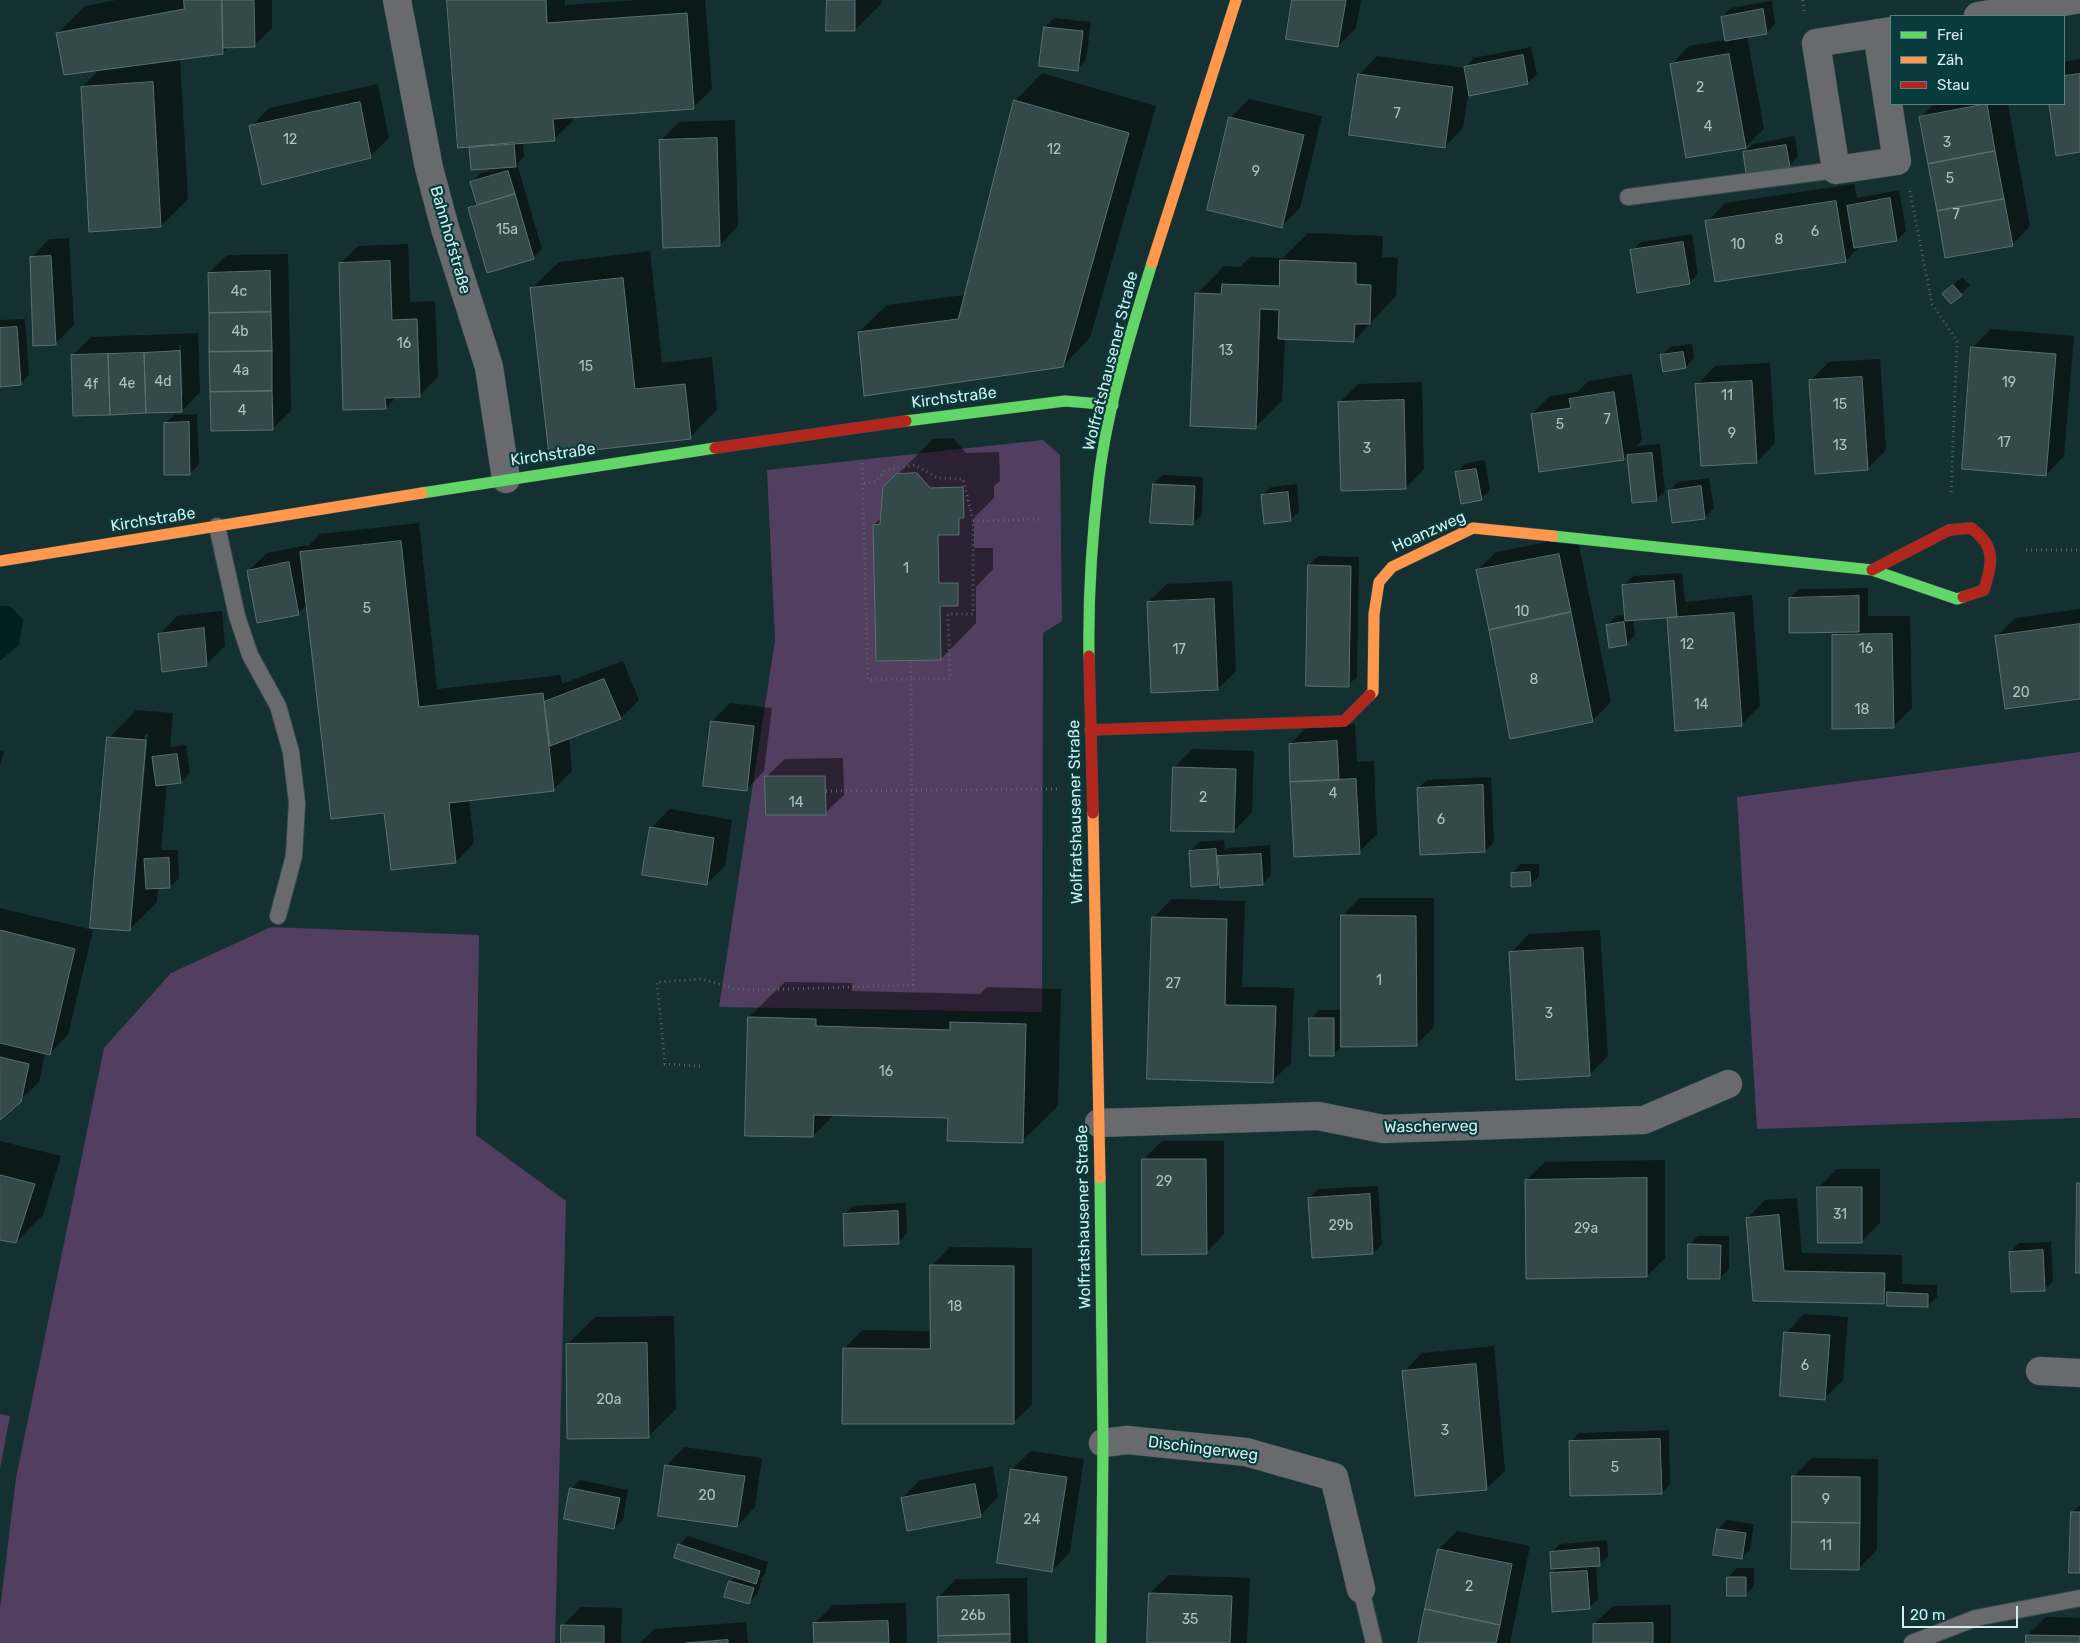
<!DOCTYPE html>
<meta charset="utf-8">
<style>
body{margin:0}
#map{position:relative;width:2080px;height:1643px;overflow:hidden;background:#153030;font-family:Rubik,sans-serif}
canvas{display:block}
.legend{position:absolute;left:1890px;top:15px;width:175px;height:90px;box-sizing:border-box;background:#093b3c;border:1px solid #5a8282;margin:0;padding:6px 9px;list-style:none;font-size:15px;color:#d4ecec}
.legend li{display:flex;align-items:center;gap:10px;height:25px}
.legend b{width:25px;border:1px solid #5a8282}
.scale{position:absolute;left:1902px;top:1606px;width:116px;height:22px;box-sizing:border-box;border:2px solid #d4ecec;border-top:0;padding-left:6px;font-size:15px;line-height:18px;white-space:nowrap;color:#d4ecec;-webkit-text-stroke:4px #093b3c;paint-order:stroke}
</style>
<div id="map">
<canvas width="2080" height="1643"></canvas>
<ul class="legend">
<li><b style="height:6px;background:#63d668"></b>Frei</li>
<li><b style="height:6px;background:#ff974d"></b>Zäh</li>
<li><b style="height:6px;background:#b3261e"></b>Stau</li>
</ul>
<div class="scale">20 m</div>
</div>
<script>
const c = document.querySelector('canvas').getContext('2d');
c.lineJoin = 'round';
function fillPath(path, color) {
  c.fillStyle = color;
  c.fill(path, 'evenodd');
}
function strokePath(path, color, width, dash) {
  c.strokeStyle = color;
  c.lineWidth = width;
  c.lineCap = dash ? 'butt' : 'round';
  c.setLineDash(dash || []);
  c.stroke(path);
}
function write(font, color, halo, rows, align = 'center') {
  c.font = font + ' Rubik,sans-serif';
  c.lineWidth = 4.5;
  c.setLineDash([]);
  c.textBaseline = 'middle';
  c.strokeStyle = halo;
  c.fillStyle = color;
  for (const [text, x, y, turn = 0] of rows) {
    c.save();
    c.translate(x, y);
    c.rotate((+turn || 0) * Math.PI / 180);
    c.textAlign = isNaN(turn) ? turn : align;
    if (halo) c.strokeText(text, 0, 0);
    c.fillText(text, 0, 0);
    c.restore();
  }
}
const green = new Path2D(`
 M1043,440L1060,455L1062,621L1043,633L1042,1012L719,1007L775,640L767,470Z
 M2080,752V1118L1757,1129L1737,797Z
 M271,927L479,935L476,1135L566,1201L555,1643H0V1609L16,1478L104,1048L171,973Z
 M0,1414L10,1416L0,1469Z`);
const water = new Path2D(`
 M0,606H10L23,619L19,645L0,661Z`);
const shadow = new Path2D(`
 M116,0H272V28L254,46H229L223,53L180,58L188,199L161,226L82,87L100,69L58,33L85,6Z
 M449,0H565V5L638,0H705L712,89L693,107L572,116L573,121L554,139L523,142L524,157L517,164L542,249L533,258L470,208L477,201L472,182L481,173L500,168Z
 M828,0H882V3L855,30Z
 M1293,0H1361L1356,28L1338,46Z
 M1772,1L1775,24L1767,33L1747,36L1764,129L1745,147L1671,65L1689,46L1726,40L1722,17L1731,8Z
 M1054,18L1091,22L1086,60L1077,69L1045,27Z
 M1531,47L1537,74L1528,83L1470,94L1469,89L1463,128L1445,147L1359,75L1377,56L1464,68L1474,58Z
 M2080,59V151L2057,154L2050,104H2064V62Z
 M1042,73L1156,106L1090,338L1063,366L859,332L887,305L965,295L1015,101Z
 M378,84L389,138L370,156L251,127L269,108Z
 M1249,99L1322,116L1300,208L1282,226L1230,118Z
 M1930,104H2008L2030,226L2012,245L1921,117L1933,105Z
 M735,120L738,226L720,245L661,140L679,122Z
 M1795,136L1798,157L1789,166L1744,153L1753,144Z
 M1854,184L1857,198L1899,190L1906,231L1897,240L1860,246L1846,260L1707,222L1725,203Z
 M1308,233L1383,236L1382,257L1398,258L1396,296L1354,341L1285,338L1282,400L1255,428L1197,294L1224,266L1240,267L1250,257L1283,258Z
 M1692,234L1698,274L1689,283L1632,251L1641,242Z
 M69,238L74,325L55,344L31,258L49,239Z
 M408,244L410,302L435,301L438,377L420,395L397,396L386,408L340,264L358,246Z
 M650,251L662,363L712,357L717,410L690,437L550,453L531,289L559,262Z
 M288,254L291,411L272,429L209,273L227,255Z
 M1962,277L1970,285L1961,294L1953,285Z
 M25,319L29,375L20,384L0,385V320Z
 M1991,329L2074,336L2064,456L2046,475L1972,348Z
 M198,333L200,392L182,411L72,356L91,337ZM179,345H181L183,395H180Z
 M1692,344L1694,358L1686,367L1661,356L1670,347Z
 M1880,359L1886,450L1867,469L1810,381L1829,362Z
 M1770,363L1775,443L1757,462L1697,385L1715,366Z
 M1632,374L1642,440L1636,446L1660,444L1665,491L1656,500L1633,502L1628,454L1623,459L1532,414L1550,396L1577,392L1589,381Z
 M1422,382L1424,469L1406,488L1340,402L1358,384Z
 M197,414L199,465L190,473L165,424L174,415Z
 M953,438L966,453L999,452L1000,481L994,486V498L974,518V548H993V569L976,587V623L941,659L874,525L882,517L884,488L933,439Z
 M1485,460L1490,490L1481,499L1457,472L1466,463Z
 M1163,475L1203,477L1202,515L1193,523L1154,484Z
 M1709,478L1714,508L1705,517L1673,522L1669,491L1678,482Z
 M1297,484L1299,511L1290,520L1262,496L1271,487Z
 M419,523L437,689L561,675L562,684L623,661L639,700L621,718L569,738L572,771L554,789L469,799L474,843L456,862L385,811L307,604L298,614L248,571L267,553L307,545V547L320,534Z
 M1577,536L1611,702L1592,721L1478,570L1496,552Z
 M1318,556L1359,557L1357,677L1348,685L1309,565Z
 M1682,573L1685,602L1752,595L1760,706L1741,725L1668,618L1670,616L1633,619L1635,635L1626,644L1607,625L1616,616L1626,615L1624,585L1633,576Z
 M1232,581L1236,671L1218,689L1148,602L1167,584Z
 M1868,588V616H1910L1912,708L1893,727L1833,635L1836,631L1790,598L1799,589Z
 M2080,609V697L1997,636L2015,618Z
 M222,611L225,646L206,665L159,635L177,616Z
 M730,703L772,708L764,771L746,790L712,721Z
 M136,710L173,713L170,747L186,745L190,773L181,782L167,783L161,850H178L179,878L170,887H158L157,902L129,930L109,738ZM145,734H148L133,902H131Z
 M1355,724L1357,762L1374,761L1377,834L1359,852L1290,744L1308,726Z
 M1192,749L1254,751L1252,812L1234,831L1174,768Z
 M0,750L4,751L0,766Z
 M843,758L844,795L825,813L766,777L785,759Z
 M1491,777L1494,842L1485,851L1418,788L1427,780Z
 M670,809L732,820L725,866L706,884L651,828Z
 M1224,840L1225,850L1228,848L1270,845L1271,875L1262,884L1220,881L1217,883L1190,851L1199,842Z
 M1521,864H1539V876L1530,885L1512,873Z
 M1360,898H1434V1027L1416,1045L1342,1046L1334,1055L1311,1019L1319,1010H1342V916Z
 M1172,899L1245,901L1242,987L1294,988L1291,1063L1272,1081L1153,918Z
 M0,908L93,930L68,1035L49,1054L45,1053L39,1082L0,1118Z
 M1600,930L1608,1056L1589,1075L1511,953L1529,934Z
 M785,982L852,983V991L980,994L987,987L1061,989L1058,1106L1022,1141L949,1117L835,1114L813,1136L749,1017Z
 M0,1141L61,1156L43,1215L16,1242L0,1238Z
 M1162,1141H1224V1234L1206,1253L1143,1160Z
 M1665,1160V1258L1647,1276L1526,1180L1545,1162Z
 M1837,1169H1880V1223L1861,1242L1819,1187Z
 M1378,1186L1382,1244L1373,1253L1309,1198L1318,1189Z
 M1797,1198L1802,1253L1902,1255V1284L1937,1285V1297L1928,1306L1888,1298L1883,1303L1755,1300L1747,1219L1765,1200Z
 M906,1203L907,1233L899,1242L844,1215L853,1206Z
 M1698,1236H1729V1269L1720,1278L1689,1245Z
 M2051,1242L2053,1281L2044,1290L2010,1252L2019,1243Z
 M950,1247L1032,1248V1405L1013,1423L844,1349L862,1330L931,1331L932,1266Z
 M1804,1314L1848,1317L1843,1380L1825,1398L1786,1333Z
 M674,1316L676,1409L648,1437L567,1345L595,1317Z
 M1494,1346L1505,1471L1486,1489L1404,1372L1422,1353Z
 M1669,1430L1670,1484L1662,1493L1570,1442L1579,1433Z
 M684,1447L762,1458L755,1507L737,1526L666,1466Z
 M1031,1451L1084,1459L1070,1552L1052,1571L998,1562L1012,1469Z
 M1812,1458L1878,1459L1877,1550L1859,1568L1794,1476Z
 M993,1466L998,1497L980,1516L902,1498L920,1480Z
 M580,1480L628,1490L623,1519L614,1528L571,1489Z
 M2080,1505V1572L2072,1513Z
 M1727,1520L1754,1524L1750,1549L1742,1558L1714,1554L1718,1529Z
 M1457,1531L1530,1546L1510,1643H1419L1439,1549Z
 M688,1536L768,1562L765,1574L760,1579H762L758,1593L749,1602L730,1582L736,1576L679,1545Z
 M1607,1540L1608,1556L1599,1565H1596L1598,1599L1589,1608L1551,1574L1557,1568L1551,1553L1560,1544Z
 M1737,1568H1754V1586L1745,1595L1728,1577Z
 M1169,1575L1250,1578L1247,1643H1148L1150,1593Z
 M1027,1578L1028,1643H939L938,1598L956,1579Z
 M906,1603L907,1643H815V1623L833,1605Z
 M1671,1605V1643H1595L1594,1624L1613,1606Z
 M581,1607L622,1608L621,1643H562V1626Z
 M2046,1617L2080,1618V1643H2027V1635Z
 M746,1622L748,1643H640L654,1629Z`);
const building = new Path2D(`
 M184,0H222L223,54L64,75L56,33L184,9Z
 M222,0H254L255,47L223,48Z
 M447,0H546L547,23L687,13L694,109L553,119L555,141L458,148Z
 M827,0H855V31H826Z
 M1292,0H1346L1338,47L1286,39Z
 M1763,9L1767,34L1725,41L1721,17Z
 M1044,27L1083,31L1078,71L1039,66Z
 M1729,54L1746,148L1686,158L1670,64Z
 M1523,55L1528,84L1469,96L1464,67Z
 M1358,74L1453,87L1445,148L1349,135Z
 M2080,74V152L2056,156L2049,104H2064V76Z
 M153,82L161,227L89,232L81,87Z
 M1014,100L1129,133L1063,367L864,396L858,332L958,319Z
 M360,102L371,158L262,185L249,126Z
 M1987,104L1995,151L1928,164L1919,117Z
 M1229,117L1304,135L1282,228L1207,210Z
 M717,138L720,246L663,248L659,140Z
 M514,143L516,167L471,170L469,147Z
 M1786,145L1790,167L1746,174L1743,152Z
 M1995,151L2004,199L1937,211L1928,164Z
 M508,171L515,194L477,205L470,182Z
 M515,194L534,259L487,273L468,208Z
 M1890,198L1897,241L1854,248L1847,206Z
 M2004,199L2013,246L1945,258L1937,211Z
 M1836,201L1846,262L1715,282L1705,221Z
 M1683,242L1690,284L1637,293L1630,250Z
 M51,256L56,345L33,346L30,257Z
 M1280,260L1356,263V284L1371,285L1370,324H1355L1354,342L1278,339L1279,310L1260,309L1256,429L1190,426L1195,293L1221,294L1222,284L1279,286Z
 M390,261L392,320L417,319L420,397L385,398L386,409L343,410L339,263Z
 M270,271L271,312L209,313L208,273Z
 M623,278L635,389L685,384L691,439L549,455L530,288Z
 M1953,285L1962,295L1951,304L1942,294Z
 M271,312L272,351L209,352V313Z
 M17,327L21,385L0,387V328Z
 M1971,347L2056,354L2046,476L1962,469Z
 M180,351L182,412L146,413L144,353Z
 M272,351V391L210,392L209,352Z
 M1683,352L1686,368L1663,372L1660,355Z
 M144,353L146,413L110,415L108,354Z
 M108,354L110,415L73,416L71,355Z
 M1862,377L1868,470L1815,474L1809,380Z
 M1752,381L1757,463L1701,466L1695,384Z
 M272,391L273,430L211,431L210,392Z
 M1614,392L1624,460L1539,472L1531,414L1571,408L1569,399Z
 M1404,400L1406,489L1341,491L1338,402Z
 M189,422L190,475H164V423Z
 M1652,453L1657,501L1632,503L1627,455Z
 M1476,469L1482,500L1461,504L1455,472Z
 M917,473L930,488L963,487L964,518H959V535H938L939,583H958V606H940L941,660L876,661L873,525L880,524L883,487L896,474Z
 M1153,484L1195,486L1193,525L1150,523Z
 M1701,486L1705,519L1672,523L1668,491Z
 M1288,492L1291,521L1264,524L1261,495Z
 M401,541L419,707L543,693L554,791L449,803L456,863L391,870L384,813L331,819L300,552Z
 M1559,554L1571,612L1489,630L1476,570Z
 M289,562L299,615L257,623L247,571Z
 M1308,565L1351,566L1349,687L1306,686Z
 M1674,581L1677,617L1625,621L1622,585Z
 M1859,596V632L1789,633V598Z
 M1214,599L1218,690L1151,693L1147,602Z
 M1571,612L1593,722L1510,739L1489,630Z
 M1734,613L1742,726L1675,731L1667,618Z
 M1624,622L1627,645L1609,648L1606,625Z
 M2080,624V699L2005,709L1995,636Z
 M204,628L207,666L162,672L158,634Z
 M1892,634L1894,728L1832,729V635Z
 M604,679L621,719L550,746L544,702Z
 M711,721L754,726L747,791L703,786Z
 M107,737L146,740L130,931L90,928Z
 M1337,741L1339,780L1290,782L1289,744Z
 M177,754L181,783L156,786L152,757Z
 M1173,767L1236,769L1234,832L1171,831Z
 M765,776H825L826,815H766Z
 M1356,779L1360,854L1294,857L1290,782Z
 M1483,785L1485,852L1420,855L1417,788Z
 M650,827L714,838L707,885L642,875Z
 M1216,849L1218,885L1191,887L1189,851Z
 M1261,854L1263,885L1220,888L1217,856Z
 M169,858L170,888L146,889L144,859Z
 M1530,872L1531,886L1511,887V873Z
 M1341,915L1416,916L1417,1046L1341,1047Z
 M1152,917L1227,919L1225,1005L1276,1006L1273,1083L1147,1079Z
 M0,930L75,949L50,1055L0,1043Z
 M1583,948L1590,1076L1516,1080L1509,952Z
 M748,1017L816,1019V1026L950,1030V1022L1026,1024L1023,1143L947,1141L948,1118L814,1115L813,1137L745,1136Z
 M1309,1018H1334V1056H1310Z
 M0,1057L29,1064L21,1102L0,1120Z
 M1142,1159H1206L1207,1254L1142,1255Z
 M0,1175L35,1184L16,1243L0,1240Z
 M1647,1178V1277L1526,1279L1525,1180Z
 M2077,1183H2080V1273H2076Z
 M1817,1187H1862V1243H1818Z
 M1370,1194L1373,1254L1312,1258L1308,1198Z
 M898,1211L899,1244L844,1246L843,1214Z
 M1779,1215L1784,1271L1885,1273L1884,1304L1753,1301L1746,1218Z
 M1688,1244L1721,1245L1720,1279H1688Z
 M2043,1250L2045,1291L2011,1292L2009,1252Z
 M930,1265L1014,1266V1424H842L843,1348L930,1349Z
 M1887,1292L1928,1294V1307L1887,1306Z
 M1784,1332L1830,1335L1825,1400L1780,1396Z
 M647,1343L649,1438L567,1439L566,1344Z
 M1476,1364L1487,1490L1415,1496L1402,1371Z
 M1660,1439L1662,1494L1570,1496L1569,1441Z
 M665,1465L745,1476L737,1527L658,1516Z
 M1011,1469L1067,1477L1052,1572L997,1563Z
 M1792,1476L1860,1477V1523L1792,1522Z
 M975,1484L981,1517L907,1531L901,1498Z
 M570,1488L620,1498L614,1529L564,1519Z
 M2071,1512H2080V1573H2069Z
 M1792,1522L1860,1523L1859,1570L1791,1569Z
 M1717,1529L1746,1533L1742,1559L1713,1555Z
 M678,1544L760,1571L756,1584L674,1558Z
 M1599,1548L1600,1566L1551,1569L1550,1552Z
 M1438,1549L1512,1564L1500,1625L1425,1609Z
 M1587,1571L1590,1609L1552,1612L1550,1573Z
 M1727,1577H1746V1596H1727Z
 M729,1581L754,1588L749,1604L724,1597Z
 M1149,1593L1232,1596L1230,1643H1147Z
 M1009,1595L1010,1634L938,1636L937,1597Z
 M1425,1609L1500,1625L1496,1643H1418Z
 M888,1621L889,1643H814L813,1623Z
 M1653,1623V1643H1593V1624Z
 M561,1625L604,1626V1643H561Z
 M1010,1634V1643H938V1636Z
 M2026,1635L2080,1636V1643H2026Z
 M728,1640V1643H686Z`);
const path = new Path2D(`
 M1803,0L1804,12
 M1910,191L1932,304L1957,341L1951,495
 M864,483L875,482L886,470L915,465L937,478L963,479L973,521V614H948L950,679H911L910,660
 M973,521L1041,519
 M2026,550H2080
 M826,791L1058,789
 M700,1066L665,1064L657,982L702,979L735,989L757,990L913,985L911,679L868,680L862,461`);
const lane = new Path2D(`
 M1628,197L1836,170
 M217,526L237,616L250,655L278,706L291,752L297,803L294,856L278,916
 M1361,1589L1374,1643
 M1912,1643L1976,1618L2080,1598`);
const street = new Path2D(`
 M397,0L429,168L445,228L489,367L506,479
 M1978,16L2075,0
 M1877,33L1897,161L1836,170L1816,43L1891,31
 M1099,1123L1318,1116L1383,1129L1644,1120L1728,1084
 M2040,1371L2080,1373
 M1103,1443L1127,1440L1246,1452L1334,1477L1361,1589`);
const fast = new Path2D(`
 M906,421L1065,401L1113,405
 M422,493L715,448
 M1553,536L1872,570L1957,599L1963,597
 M1089,656C1088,597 1092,536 1099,477C1108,405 1131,332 1152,263
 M1100,1178L1103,1443L1101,1643`);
const slow = new Path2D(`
 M1152,263L1236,0
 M0,561L422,493
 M1370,695L1373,692L1374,614L1379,582L1392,567L1473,528L1553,536
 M1093,813L1100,1178`);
const jam = new Path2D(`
 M715,448L906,421
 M1872,570L1949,530L1971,528C1997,547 1992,562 1984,590L1963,597
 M1089,656L1093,813
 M1090,730L1344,721L1370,695`);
const numberNames = [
 ["2",1700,88],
 ["7",1397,114],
 ["4",1708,127],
 ["12",290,140],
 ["3",1947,143],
 ["12",1054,150],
 ["9",1256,172],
 ["5",1950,179],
 ["7",1956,215],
 ["15a",507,230],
 ["6",1815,232],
 ["8",1779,240],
 ["10",1738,245],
 ["4c",239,292],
 ["4b",240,332],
 ["16",404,344],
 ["13",1226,351],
 ["15",586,367],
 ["4a",241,371],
 ["4d",163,382],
 ["19",2009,383],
 ["4e",127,384],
 ["4f",91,385],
 ["11",1727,396],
 ["15",1840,405],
 ["4",242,411],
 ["7",1607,420],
 ["5",1560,425],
 ["9",1732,434],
 ["17",2004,443],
 ["13",1840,446],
 ["3",1367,449],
 ["1",906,569],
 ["5",367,609],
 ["10",1522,612],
 ["12",1687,645],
 ["16",1866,649],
 ["17",1179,650],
 ["8",1534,680],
 ["20",2021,693],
 ["14",1701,705],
 ["18",1862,710],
 ["4",1333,794],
 ["2",1203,798],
 ["14",796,803],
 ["6",1441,820],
 ["1",1379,981],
 ["27",1173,984],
 ["3",1549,1014],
 ["16",886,1072],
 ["29",1164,1182],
 ["31",1840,1215],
 ["29b",1341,1226],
 ["29a",1586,1229],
 ["18",955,1307],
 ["6",1805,1366],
 ["20a",609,1400],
 ["3",1445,1431],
 ["5",1615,1468],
 ["20",707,1496],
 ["9",1826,1500],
 ["24",1032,1520],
 ["11",1826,1546],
 ["2",1469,1587],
 ["26b",973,1616],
 ["35",1190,1620]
];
const streetNames = [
 ["Bahnhofstraße",450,240,74],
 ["Wolfratshausener Straße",1111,361,-76],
 ["Kirchstraße",954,398,-7],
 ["Kirchstraße",553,455,-8],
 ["Kirchstraße",153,520,-9],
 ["Hoanzweg",1429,532,-24],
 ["Wolfratshausener Straße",1076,812,-91],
 ["Wascherweg",1431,1127,-1],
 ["Wolfratshausener Straße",1084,1217,-91],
 ["Dischingerweg",1203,1449,7]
];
fillPath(green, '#523e5f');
fillPath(water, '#021f1f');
fillPath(shadow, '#0007');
fillPath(building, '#344949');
strokePath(building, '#5b7070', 1);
strokePath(lane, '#364c4c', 18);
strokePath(street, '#364c4c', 29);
strokePath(fast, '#364c4c', 12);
strokePath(slow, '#364c4c', 12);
strokePath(jam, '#364c4c', 12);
strokePath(path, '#5a6366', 3, [1, 4]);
strokePath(lane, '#686a6e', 16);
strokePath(street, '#686a6e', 28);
strokePath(fast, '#63d668', 11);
strokePath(slow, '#ff974d', 11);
strokePath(jam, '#b3261e', 11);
write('14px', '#acc3c3', null, numberNames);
write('16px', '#d4ecec', '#093b3c', streetNames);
</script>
